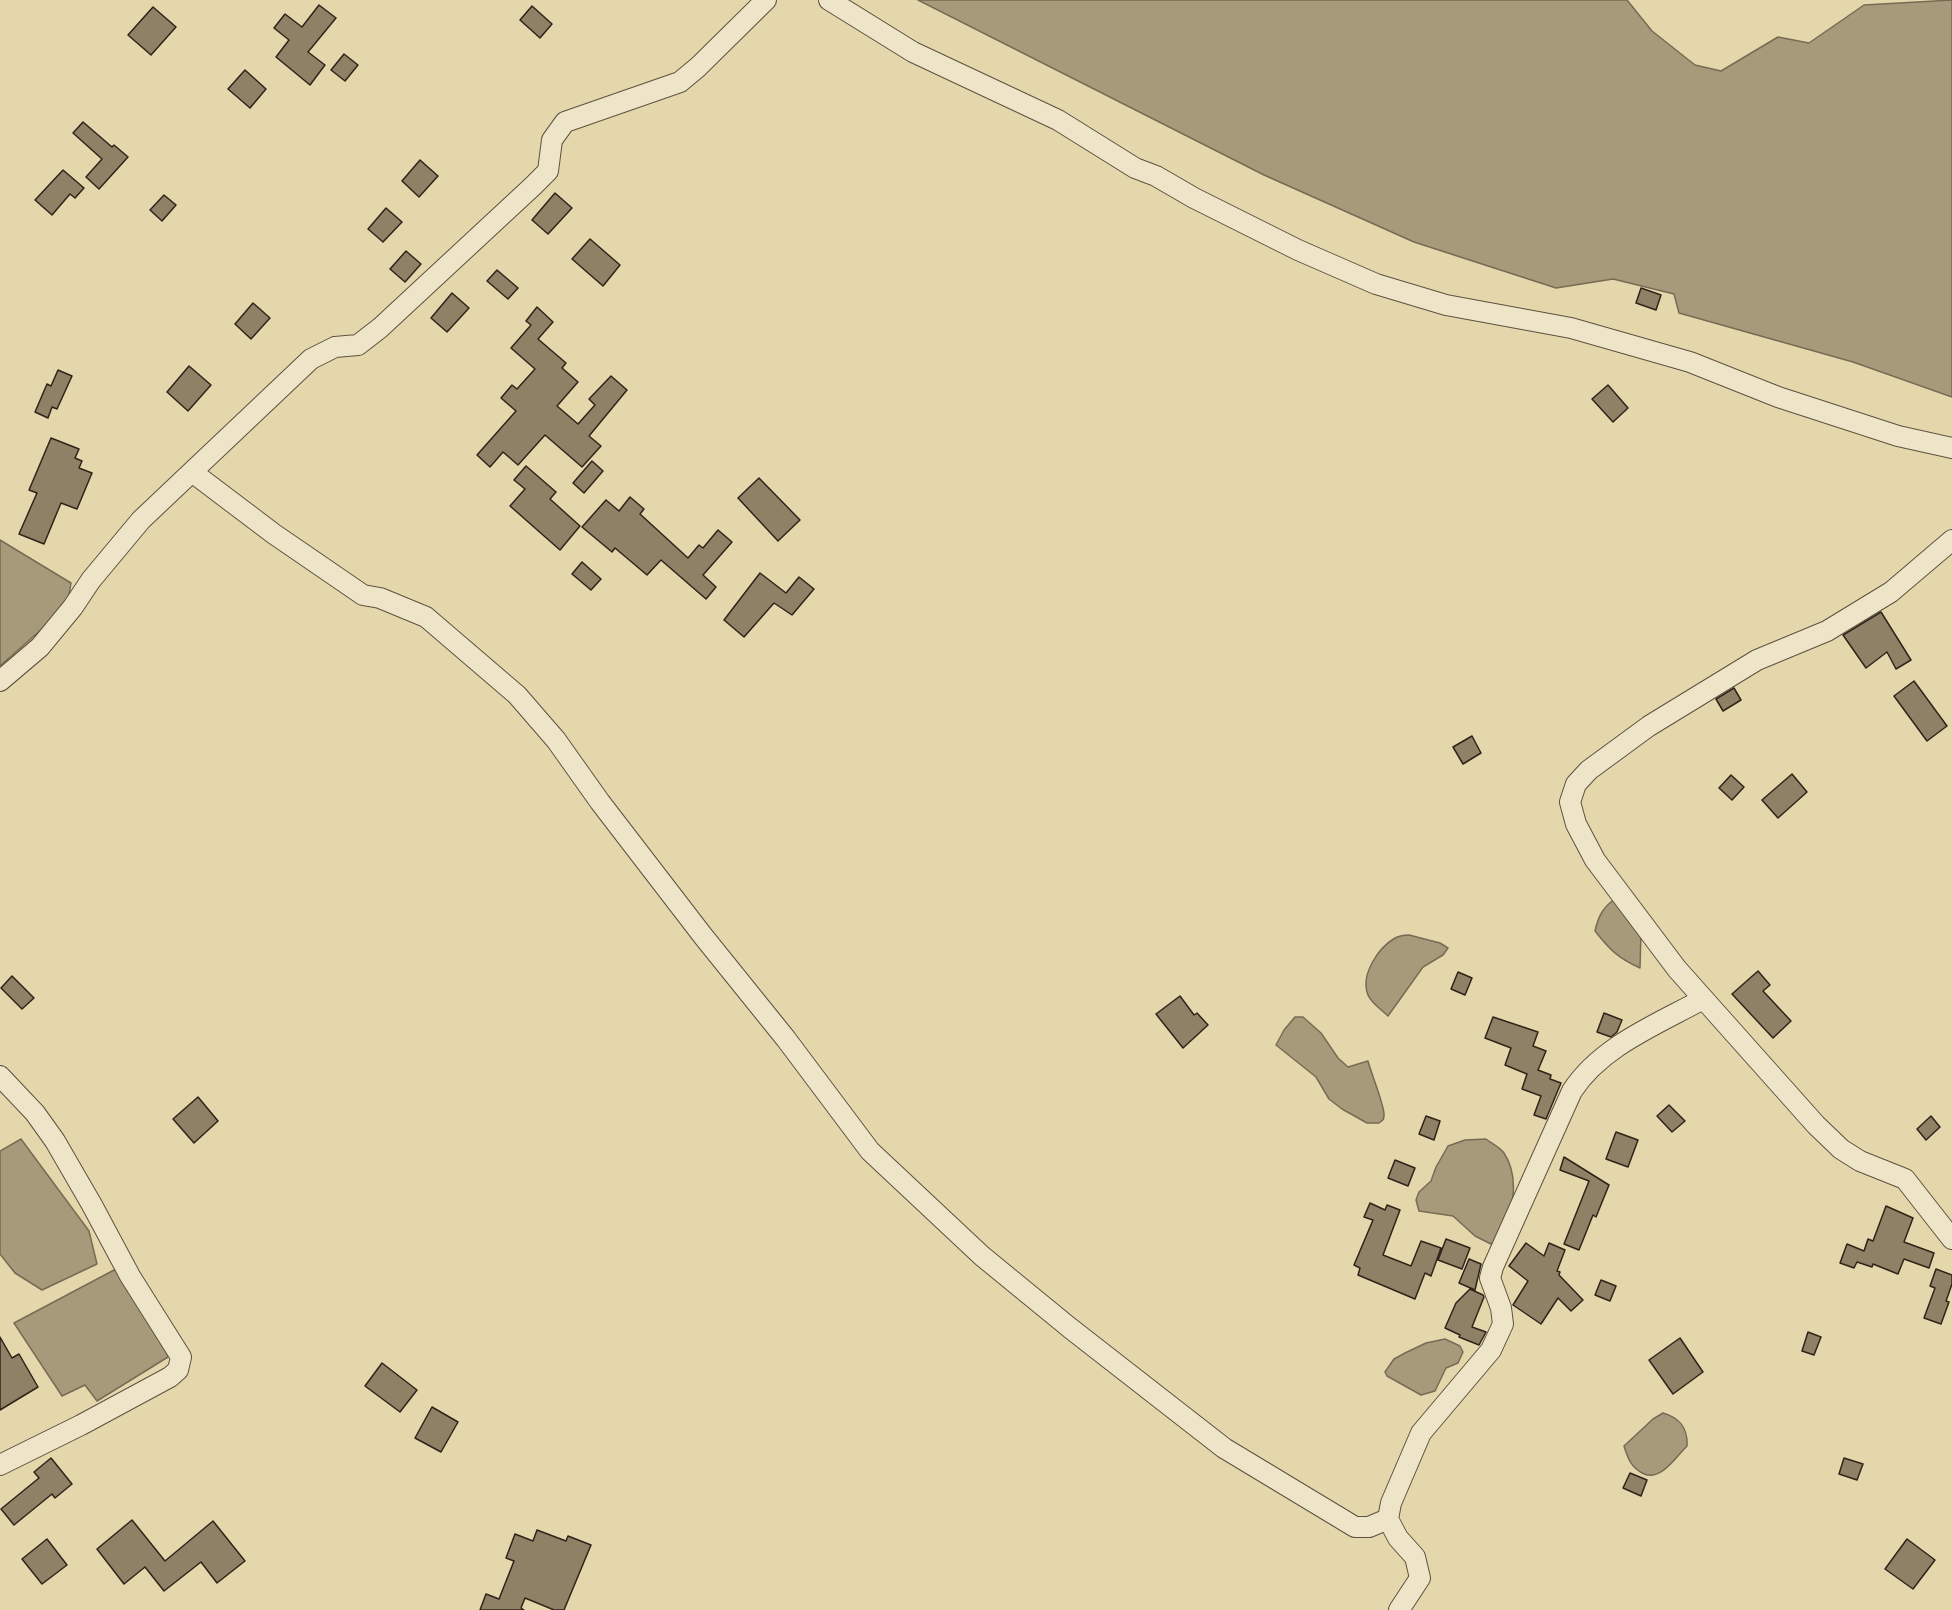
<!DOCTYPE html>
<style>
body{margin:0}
canvas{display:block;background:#e5d7ac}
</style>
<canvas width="1952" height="1610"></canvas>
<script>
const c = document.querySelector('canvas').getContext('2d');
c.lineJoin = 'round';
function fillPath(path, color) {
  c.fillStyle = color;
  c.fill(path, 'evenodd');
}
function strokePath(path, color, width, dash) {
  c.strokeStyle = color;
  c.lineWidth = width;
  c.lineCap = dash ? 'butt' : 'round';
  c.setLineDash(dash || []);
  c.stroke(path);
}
const water = new Path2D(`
 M918,0H1627L1652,31L1695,65L1721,71L1778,37L1809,43L1864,5L1952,0V397L1853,362L1679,313L1674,294L1613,279L1556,288L1414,242L1264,175Z
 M0,540L71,583L67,607L0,666Z
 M1615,899L1641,933L1640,968C1618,958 1610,950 1595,931C1598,917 1603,907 1615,899Z
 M1409,935L1440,943L1448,948L1443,955L1423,967L1388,1016C1382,1010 1371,1003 1368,995C1360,975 1378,948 1395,938C1399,936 1405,935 1409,935Z
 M1295,1017H1303L1321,1033L1338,1058L1348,1067L1368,1061C1371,1073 1385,1107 1384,1115C1384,1120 1383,1120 1379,1123H1367L1342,1109L1329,1099L1316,1077L1276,1045L1284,1030Z
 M21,1139L89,1231L97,1264L42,1290L15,1273L0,1254V1151Z
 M1486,1139C1491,1143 1500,1147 1504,1153C1521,1179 1512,1212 1501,1239L1491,1244L1475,1236L1453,1216L1419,1211L1416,1200L1419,1192L1431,1181L1436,1167L1448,1146L1465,1140Z
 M116,1269L165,1344L168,1357L97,1401L85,1385L62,1396L14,1323Z
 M1445,1339L1460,1346L1463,1352L1458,1363L1446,1368L1435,1391L1421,1395L1387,1376L1385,1372L1394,1359L1405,1353L1426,1343Z
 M1663,1413C1680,1418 1688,1428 1687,1446C1675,1458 1660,1483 1642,1473C1630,1466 1628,1458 1624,1446L1653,1419Z`);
const building = new Path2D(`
 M319,5L336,18L308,52L325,65L310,85L276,57L289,40L274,28L285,14L302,27Z
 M532,6L552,24L540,38L520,20Z
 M153,7L176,27L151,55L128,35Z
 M344,54L358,65L345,81L331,70Z
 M245,70L266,89L250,108L228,89Z
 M83,122L112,147L114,145L128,157L99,189L86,177L102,159L73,133Z
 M420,160L438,176L419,197L402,181Z
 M63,170L84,188L75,198L70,194L52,215L35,200Z
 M555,193L572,208L548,234L532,220Z
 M164,195L176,205L162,221L150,210Z
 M386,208L402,222L383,242L368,229Z
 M590,239L620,265L603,286L572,259Z
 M406,251L421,264L405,282L390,269Z
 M497,270L518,288L508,299L487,281Z
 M1641,288L1661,295L1656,310L1636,303Z
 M452,293L469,308L447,332L431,318Z
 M253,303L270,318L251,339L235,324Z
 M537,307L553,322L538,339L566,363L562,368L578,382L557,406L578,424L595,405L589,399L611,376L627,390L589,436L601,446L582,467L545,435L518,465L503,452L490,467L477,455L516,411L501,398L512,385L517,389L535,369L511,348L531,325L526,321Z
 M189,366L211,385L188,411L167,392Z
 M58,370L72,376L57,409L52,407L48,418L35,412L47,384L51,386Z
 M1608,385L1628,408L1613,422L1592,399Z
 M51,438L79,449L75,458L82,461L79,468L92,473L77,509L61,503L44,544L19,534L37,493L29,490Z
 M592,461L603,471L584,493L573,483Z
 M526,466L556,492L550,499L580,526L560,550L510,506L525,489L514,480Z
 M759,478L800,520L778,541L738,498Z
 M630,497L644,509L640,514L688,558L699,545L703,548L718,530L732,542L703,575L716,587L706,599L661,560L647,575L615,548L612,552L582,527L606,500L619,511Z
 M582,562L601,579L591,590L572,574Z
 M760,573L786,593L799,577L814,589L792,615L774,603L744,637L724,620Z
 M1881,612L1911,660L1896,669L1887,652L1866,668L1843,635Z
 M1914,681L1947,726L1927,741L1894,696Z
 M1734,688L1741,700L1723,711L1716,699Z
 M1472,736L1481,753L1463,764L1453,747Z
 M1792,774L1807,792L1778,818L1762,800Z
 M1731,775L1744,787L1732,800L1719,788Z
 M1758,971L1770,985L1763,991L1791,1021L1773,1038L1732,994Z
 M1458,972L1472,978L1465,995L1451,989Z
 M12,976L34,998L22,1009L1,988Z
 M1180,996L1194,1015L1197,1013L1208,1025L1183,1048L1156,1014Z
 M1604,1013L1622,1020L1617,1032L1611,1037L1597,1032Z
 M1493,1017L1538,1032L1533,1046L1546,1051L1538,1070L1551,1075L1550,1079L1561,1083L1546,1119L1534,1115L1541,1096L1522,1089L1527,1074L1505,1065L1511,1048L1485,1038Z
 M198,1097L218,1121L194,1143L173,1119Z
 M1669,1105L1685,1121L1672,1132L1657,1116Z
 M1426,1116L1440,1121L1434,1140L1419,1134Z
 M1931,1116L1940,1127L1926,1140L1917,1129Z
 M1616,1132L1638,1140L1628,1167L1606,1159Z
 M1564,1157L1609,1185L1596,1217L1593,1215L1579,1250L1564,1244L1589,1181L1560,1170Z
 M1395,1160L1415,1168L1408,1186L1388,1178Z
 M1370,1203L1385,1210L1387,1205L1400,1210L1383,1255L1411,1266L1421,1241L1441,1248L1431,1276L1425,1273L1415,1299L1358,1275L1360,1268L1354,1265L1373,1220L1364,1217Z
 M1886,1206L1913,1218L1904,1242L1934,1253L1929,1268L1904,1259L1898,1274L1873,1264L1872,1267L1857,1262L1854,1268L1840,1263L1847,1244L1864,1251L1868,1239L1873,1241Z
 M1446,1239L1470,1248L1462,1269L1438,1260Z
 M1526,1243L1544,1256L1549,1243L1565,1250L1557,1271L1560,1272L1559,1275L1583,1300L1571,1311L1558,1298L1541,1324L1513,1305L1528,1281L1509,1266Z
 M1469,1259L1481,1264L1475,1290L1459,1283Z
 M1936,1269L1952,1275V1284L1946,1301L1949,1302L1941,1324L1924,1318L1935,1288L1930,1286Z
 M1601,1280L1616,1286L1610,1301L1595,1295Z
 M1470,1289L1483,1295L1484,1297L1472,1327L1486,1332L1479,1345L1459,1337L1460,1335L1445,1328L1456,1303Z
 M1808,1332L1821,1337L1814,1355L1802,1351Z
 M0,1337L12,1358L19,1354L38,1387L0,1410Z
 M1680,1338L1703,1372L1673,1394L1649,1360Z
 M382,1363L417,1390L400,1412L365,1386Z
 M432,1407L458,1422L441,1452L415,1438Z
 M51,1458L72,1484L55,1498L52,1494L14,1525L1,1509L39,1478L34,1472Z
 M1844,1458L1863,1464L1857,1480L1839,1474Z
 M1630,1473L1647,1480L1641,1496L1623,1488Z
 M132,1520L165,1561L213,1521L245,1561L217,1583L201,1562L164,1591L145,1567L124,1584L97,1549Z
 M537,1530L566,1541L568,1536L591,1545L564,1610H554L525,1598L521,1608L524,1610H480L486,1594L499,1599L514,1561L506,1558L515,1534L533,1541Z
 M47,1539L67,1565L42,1584L22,1559Z
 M1907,1539L1935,1560L1913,1589L1885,1569Z`);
const street = new Path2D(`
 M829,0L913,52L1058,120L1135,168L1156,176L1194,198L1298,250L1376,284L1446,305L1571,328L1690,362L1778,397L1898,436L1952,448
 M192,472L274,534L363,595L380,598L426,617L517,695L556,740L600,802L703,936L786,1039L870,1151L982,1256L1070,1328L1224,1448L1355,1527H1369L1388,1519
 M1952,540L1891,592L1827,631L1757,660L1649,726L1589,770L1576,784L1570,802L1576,824L1595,860L1677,969L1816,1125L1841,1149L1860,1161L1905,1179L1952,1239
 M0,681L40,647L73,607L91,580L141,520L311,359L335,347L358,345L380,328L533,186L548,171L552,140L565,122L680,82L698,67L766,0
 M0,1076L35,1113L55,1141L92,1205L130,1276L181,1357L178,1370L170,1377L81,1425L0,1465
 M1399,1610L1420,1578L1415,1557L1398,1538L1388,1519L1391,1503L1421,1433L1491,1350L1503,1324L1501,1308L1490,1278L1493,1267L1572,1091C1601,1046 1658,1024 1703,999`);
fillPath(water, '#a79a7a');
strokePath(water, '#776b54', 1.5);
fillPath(building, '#8e8166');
strokePath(building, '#30241a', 1.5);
strokePath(street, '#5d513e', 22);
strokePath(street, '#eee5c9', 20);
</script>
